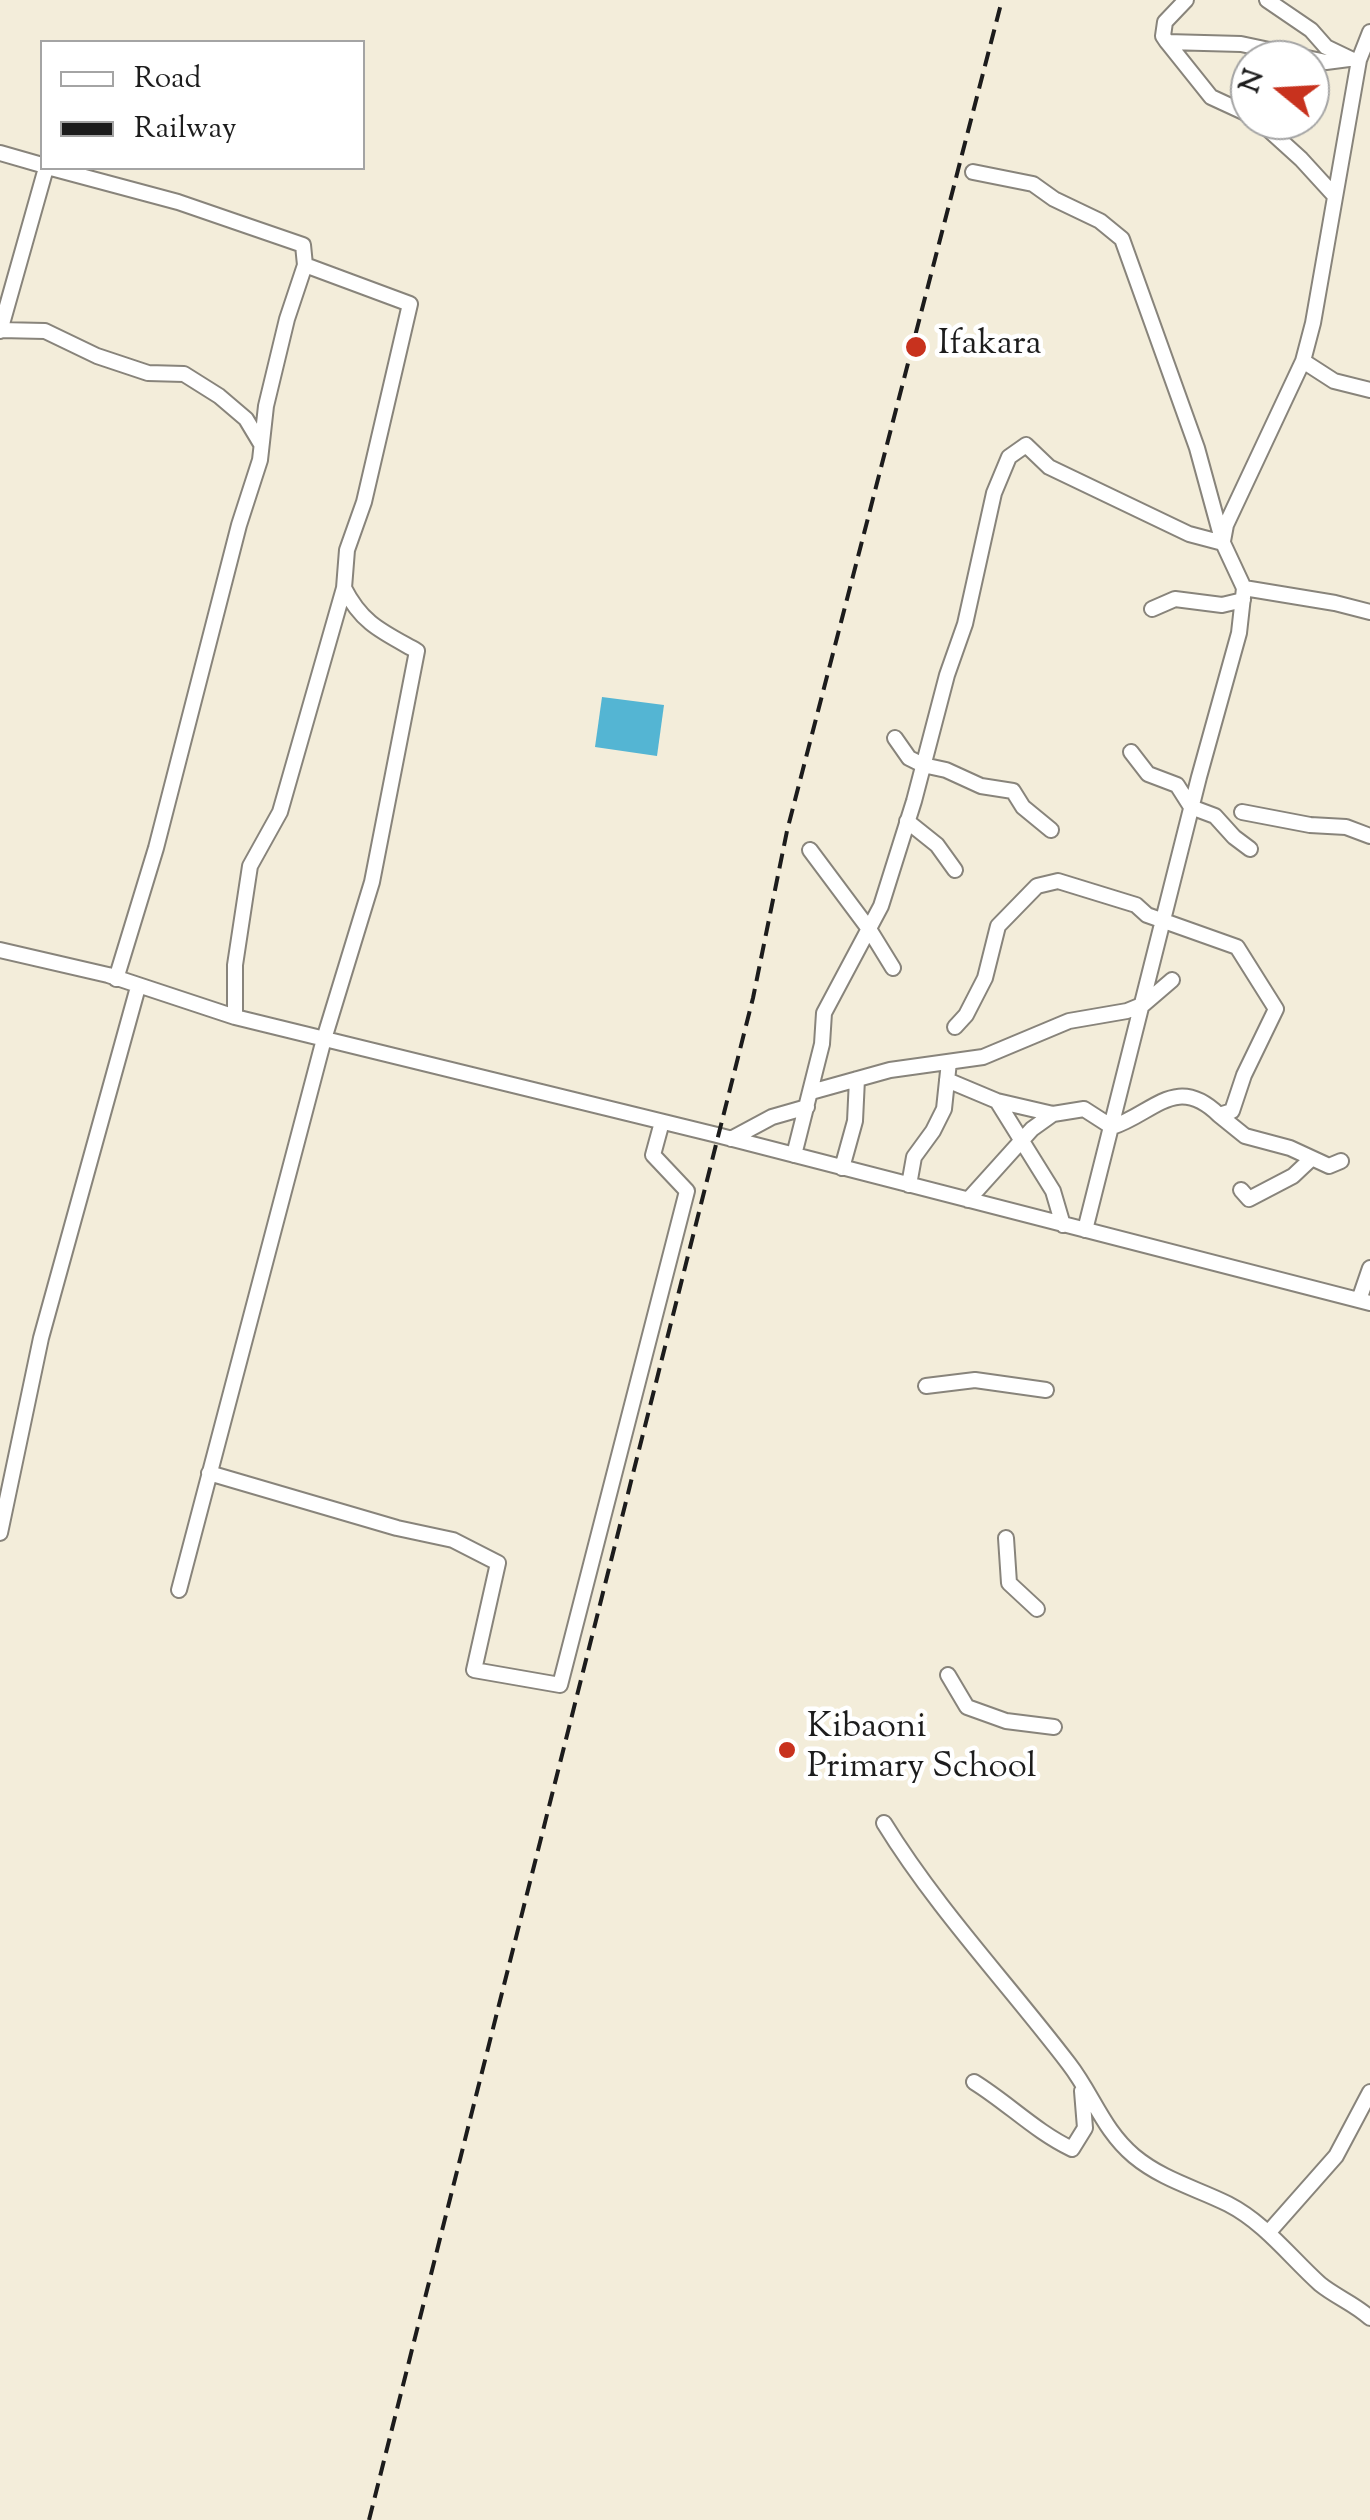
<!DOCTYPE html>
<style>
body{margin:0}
#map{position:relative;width:1370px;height:2520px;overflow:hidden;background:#f3edda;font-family:"Sorts Mill Goudy",serif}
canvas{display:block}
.legend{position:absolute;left:40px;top:40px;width:325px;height:130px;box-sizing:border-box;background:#fff;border:2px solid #a4a4a4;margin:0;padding:12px 18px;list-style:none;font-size:30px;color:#1c1c1c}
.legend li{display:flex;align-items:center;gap:20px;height:50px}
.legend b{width:50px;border:2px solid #a4a4a4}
.north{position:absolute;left:1230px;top:40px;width:100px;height:100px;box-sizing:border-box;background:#fff;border:2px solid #a4a4a4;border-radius:50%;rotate:288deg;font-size:28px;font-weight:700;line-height:40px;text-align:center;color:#1c1c1c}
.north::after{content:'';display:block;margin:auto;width:35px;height:45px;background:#c8321e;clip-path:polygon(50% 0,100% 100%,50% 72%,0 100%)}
</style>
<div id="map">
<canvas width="1370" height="2520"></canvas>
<ul class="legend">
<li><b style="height:12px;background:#fff"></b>Road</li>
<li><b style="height:12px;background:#1c1c1c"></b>Railway</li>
</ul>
<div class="north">N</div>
</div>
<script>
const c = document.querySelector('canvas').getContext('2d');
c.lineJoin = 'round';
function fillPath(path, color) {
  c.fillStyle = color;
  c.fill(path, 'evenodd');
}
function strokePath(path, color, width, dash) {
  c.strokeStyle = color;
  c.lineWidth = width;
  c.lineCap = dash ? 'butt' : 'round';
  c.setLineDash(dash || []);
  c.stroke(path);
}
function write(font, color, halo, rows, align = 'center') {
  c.font = font + ' "Sorts Mill Goudy",serif';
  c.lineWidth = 9;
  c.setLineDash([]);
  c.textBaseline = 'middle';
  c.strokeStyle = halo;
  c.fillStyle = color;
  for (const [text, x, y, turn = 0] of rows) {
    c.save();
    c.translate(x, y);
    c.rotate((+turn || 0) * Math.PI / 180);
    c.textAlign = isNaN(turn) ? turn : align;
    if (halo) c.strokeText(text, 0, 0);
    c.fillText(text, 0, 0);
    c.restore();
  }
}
const water = new Path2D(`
 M602,697L664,705L657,756L595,747Z`);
const minor = new Path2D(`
 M1186,0L1165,22L1163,36L1167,42L1241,44L1326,62L1349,59
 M1267,0L1311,30L1326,47L1351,59
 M1167,42L1211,97L1250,115
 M1258,120L1301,159L1333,194
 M0,153L42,165
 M51,168L178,202L303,245L305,265L410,304L364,502L347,550L344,588L280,812L250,866L235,965V1017
 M973,172L1033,184L1054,199L1100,221L1122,239L1197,448L1223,543L1244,588L1239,633L1199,777L1085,1230
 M0,330L45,331L97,356L148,373L184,374L219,396L246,419L261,444
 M0,331L46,168
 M1303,361L1334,381L1370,390
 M1223,541L1226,525L1303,361L1313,323L1359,60L1370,32
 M1244,588L1335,603L1370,612
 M1152,609L1175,599L1222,605L1243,600
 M895,738L909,758L923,765L946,770L981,786L1013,791L1023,807L1051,830
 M1131,752L1148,774L1177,785L1191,807L1215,816L1234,837L1250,849
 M1242,812L1310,825L1346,827L1370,836
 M907,821L937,845L955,870
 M810,850L869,929L893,968
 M0,950L108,975L235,1017L717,1135L1370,1303
 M116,979L156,848L239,525L260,460L266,406L287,319L305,265
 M955,1027L966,1015L985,978L998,926L1037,886L1058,881L1136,905L1147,915L1237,947L1276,1009L1244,1075L1232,1111L1219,1115C1176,1073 1153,1114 1112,1127L1084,1109L1053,1114L1032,1129L968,1200
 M947,1080L997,1101L1053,1114
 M811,1092L890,1070L983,1057L1069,1021L1127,1011L1144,1004L1172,980
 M997,1101L1053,1191L1063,1225
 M1219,1115L1245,1136L1290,1148L1329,1166L1341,1161
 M731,1139L772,1117L807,1107
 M794,1155L822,1044L824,1013L881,906L914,801L947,675L965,624L994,493L1009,457L1026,445L1049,467L1189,534L1223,543
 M842,1168L855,1121L857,1079
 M909,1185L914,1157L933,1131L944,1109L949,1062
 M1241,1190L1249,1199L1293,1176L1310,1160
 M1359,1300L1370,1268
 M926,1386L975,1380L1046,1390
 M209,1473L397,1528L453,1540L498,1563L474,1670L560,1685L687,1191L653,1155L662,1122
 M0,1533L41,1338L138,987
 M1006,1538L1009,1583L1037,1609
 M179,1590L324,1039L372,882L417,651C383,632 362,624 344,588
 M948,1675L967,1707L1006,1721L1054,1727
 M884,1823C937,1909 1008,1984 1069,2064C1093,2095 1103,2130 1134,2156C1163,2180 1196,2188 1228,2204C1265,2223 1290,2257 1320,2284C1336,2297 1355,2304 1370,2318
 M974,2082C1008,2103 1036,2132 1072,2149L1085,2128L1082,2091
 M1268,2233L1336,2156L1370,2092`);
const rail = new Path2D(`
 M369,2520L753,998L787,831L1002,0`);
const markers = [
 [916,347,12,"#c8321e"],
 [787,1750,10,"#c8321e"]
];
const poiNames = [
 ["Ifakara",938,347],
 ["Kibaoni",807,1730],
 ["Primary School",807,1770]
];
fillPath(water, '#54b5d3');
strokePath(minor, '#88847b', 18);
strokePath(minor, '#fff', 14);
strokePath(rail, '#1c1c1c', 4, [15, 8]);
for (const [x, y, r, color] of markers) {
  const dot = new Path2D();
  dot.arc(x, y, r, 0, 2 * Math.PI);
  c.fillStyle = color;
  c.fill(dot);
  strokePath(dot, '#fff', 4);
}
write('35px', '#1c1c1c', '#fff', poiNames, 'left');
</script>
